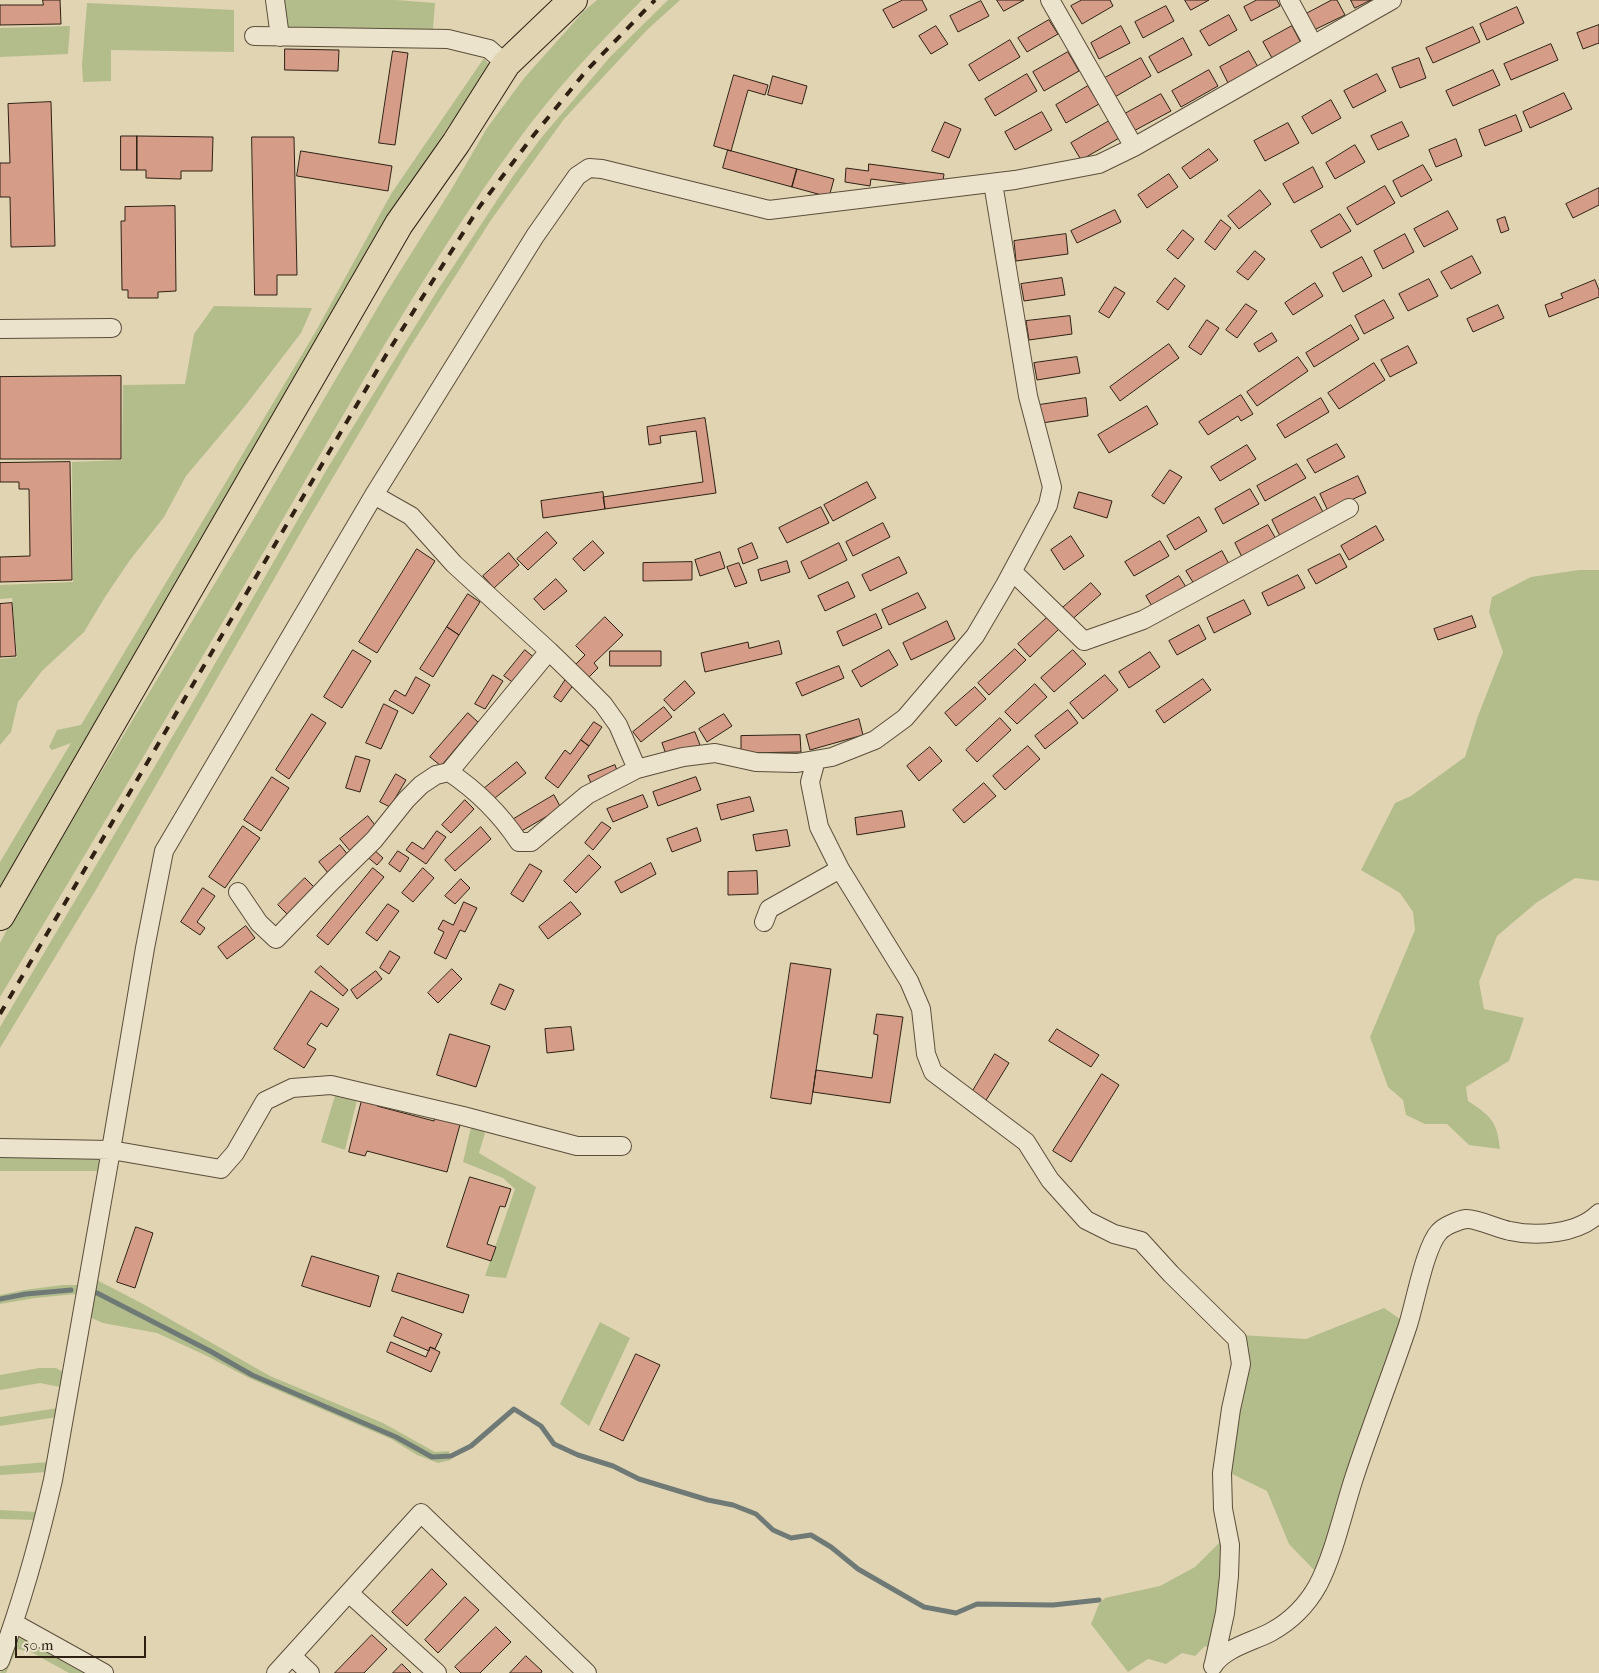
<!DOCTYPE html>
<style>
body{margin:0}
#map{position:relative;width:1599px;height:1673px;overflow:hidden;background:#e1d4b2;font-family:"IM FELL French Canon",serif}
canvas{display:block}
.scale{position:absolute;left:15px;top:1636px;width:131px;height:22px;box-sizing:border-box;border:2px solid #2e2113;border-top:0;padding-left:6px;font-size:15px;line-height:18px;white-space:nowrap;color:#2e2113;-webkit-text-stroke:4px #ece3cd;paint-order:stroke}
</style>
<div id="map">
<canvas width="1599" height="1673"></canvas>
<div class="scale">50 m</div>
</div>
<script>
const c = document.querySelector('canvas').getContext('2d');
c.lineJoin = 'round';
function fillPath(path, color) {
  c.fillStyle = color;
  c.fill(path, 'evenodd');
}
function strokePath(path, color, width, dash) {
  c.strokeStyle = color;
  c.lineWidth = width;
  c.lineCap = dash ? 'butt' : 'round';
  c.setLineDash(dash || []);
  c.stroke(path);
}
const green = new Path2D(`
 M282,0H396L435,3L433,29H284Z
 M597,0H642C597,45 553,92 516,143C429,262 357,392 283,519C190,679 95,838 0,997V943L11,922L256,515L385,295L451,190L487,128L525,77L584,11Z
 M668,0H680L646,31L564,119L491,220L410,347L309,518L97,888L0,1048V1027L190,707L327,469L437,291L513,176L541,138L610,57Z
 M87,3L234,10V52L111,50V81L83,82L82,65Z
 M70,26L68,54L0,57V28Z
 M484,58L491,68L446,130L403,195L323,340L0,888V862L71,743L52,750L49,747L57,730L81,725L316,331L391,194Z
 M214,306L312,308L301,333L245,406L186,476L164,517L130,560L105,597L84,632L42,671L18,702L11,732L0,745V659L17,657L12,598L0,599V585L73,582L72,462L122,460L123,385L185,384L194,334Z
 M1579,570H1599V881L1575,878L1536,903L1497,936L1479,982L1484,1009L1524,1018L1509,1061L1466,1087L1468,1101C1491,1116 1497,1121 1500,1149L1469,1145L1447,1124H1425L1406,1115L1403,1100L1388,1087L1370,1037L1415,930L1413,912L1400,893L1361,870L1395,803L1411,796L1465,757L1478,716L1503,652L1489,612L1492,597L1531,577Z
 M337,1089L358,1096L345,1150L321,1142Z
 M472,1123L485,1133L479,1153L536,1187L506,1278L485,1276L515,1189L503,1178L463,1162Z
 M0,1154L98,1158L101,1163L100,1171H0Z
 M95,1279L145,1305L270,1376L383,1423L435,1452L449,1451L451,1460L438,1463L417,1455L391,1439L249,1378L205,1355L157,1333L103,1323L87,1316Z
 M62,1285H83L77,1299L76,1294L35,1298L0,1304V1295L24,1290Z
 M1384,1308L1403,1321L1316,1572L1289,1544L1267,1491L1226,1471L1241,1335L1306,1339Z
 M600,1322L630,1338L589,1426L560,1404Z
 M39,1368H56L67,1374L64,1387H60L40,1383L0,1390V1375Z
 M58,1408L57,1417L0,1426V1417Z
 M48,1462L47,1472L0,1475V1466Z
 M0,1510L38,1512L36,1520L0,1519Z
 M1223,1539L1224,1571L1214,1651L1205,1646L1195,1656L1182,1653L1166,1664L1148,1659L1128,1672L1091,1624L1099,1604L1105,1598L1160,1586L1195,1567Z
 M23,1637L90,1673H69L31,1652L17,1649L6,1673H0L16,1640Z`);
const stream = new Path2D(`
 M97,1293L210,1351L252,1375L396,1437L432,1457L451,1456L471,1446L514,1409L541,1426L554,1444L578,1455L613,1466L639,1479L708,1500L733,1505L756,1514L773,1530L791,1538L811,1535L831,1547L858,1569L924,1607L956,1613L977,1604L1053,1605L1099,1600
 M0,1299L26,1294L71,1290`);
const building = new Path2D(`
 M43,0H60L61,24L0,25V5H43Z
 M903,0H922L927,10L893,28L883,10Z
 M997,0H1024L1004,11Z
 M1082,0H1110L1113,6L1082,24L1071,6Z
 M1185,0H1209L1191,10Z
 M1257,0H1277L1280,6L1251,21L1244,7Z
 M1332,0H1337L1345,15L1314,30L1306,14Z
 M1351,0H1371L1355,8Z
 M981,1L989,16L958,32L950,16Z
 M1166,6L1174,21L1143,38L1135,22Z
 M1517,7L1524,23L1487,40L1480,24Z
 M1229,15L1237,30L1209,46L1200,31Z
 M1049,20L1058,34L1027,52L1018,38Z
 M1599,25V43L1583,49L1577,33Z
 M936,26L948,44L931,54L919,36Z
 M1121,26L1130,43L1099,59L1091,43Z
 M1292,26L1301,43L1272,58L1263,42Z
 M1473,27L1480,42L1433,63L1426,48Z
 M1183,38L1192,55L1158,73L1149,57Z
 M1010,40L1020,57L979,81L969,65Z
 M1551,44L1558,60L1511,80L1504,64Z
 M285,49L339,50L338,71L285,70Z
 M393,51L408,53L395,145L379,143Z
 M1249,51L1258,67L1228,83L1220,67Z
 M1068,52L1079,71L1044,91L1033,72Z
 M1141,58L1151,76L1113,98L1103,79Z
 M1419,58L1426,78L1400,88L1392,68Z
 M1209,70L1218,86L1181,107L1172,91Z
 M1493,70L1500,85L1453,106L1446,91Z
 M1027,74L1037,91L995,116L985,99Z
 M1377,74L1386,91L1353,108L1344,91Z
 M734,75L768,85L765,95L748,90L731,151L714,146Z
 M773,76L807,86L802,104L768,95Z
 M1088,86L1099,104L1066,123L1056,105Z
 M1564,93L1572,109L1530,128L1523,112Z
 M1161,94L1171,111L1130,133L1121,116Z
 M1331,100L1341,118L1312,134L1302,117Z
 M51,102L55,246L11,247L10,197H0V163H10L8,104Z
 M1042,112L1052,130L1015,150L1005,132Z
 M1516,115L1522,131L1485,146L1479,130Z
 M1111,120L1121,137L1081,160L1071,143Z
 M945,122L961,129L949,158L932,151Z
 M1402,122L1409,136L1378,150L1371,136Z
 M1288,123L1299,143L1265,161L1254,141Z
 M121,136H137V170H121Z
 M137,136L213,137L212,171H181V179L146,178V170H137Z
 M252,137H294L297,275H277V295H255Z
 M1456,139L1462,156L1436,167L1429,150Z
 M1355,145L1365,162L1335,179L1326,163Z
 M1209,149L1218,160L1190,179L1182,168Z
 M728,150L797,169L792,187L723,168Z
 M301,151L392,166L388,191L297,176Z
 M869,164L944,174L942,188L871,179L870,186L845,182L846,168L868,171Z
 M1423,165L1432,180L1401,197L1393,181Z
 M1313,167L1323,187L1294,203L1283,184Z
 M797,169L834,179L829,197L792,187Z
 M1169,174L1178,187L1147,208L1138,195Z
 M1385,186L1395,203L1357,225L1347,208Z
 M1599,188V205L1573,218L1566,204Z
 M1260,190L1271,204L1239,229L1228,216Z
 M175,206L176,291L158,292V298H128V290H122L121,221H125V207Z
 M1115,210L1121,222L1077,243L1071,231Z
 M1448,211L1458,229L1424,247L1414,229Z
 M1340,214L1351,231L1321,248L1311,231Z
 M1505,217L1509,230L1501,233L1497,220Z
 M1221,220L1231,228L1215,250L1205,242Z
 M1183,230L1194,239L1178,259L1167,250Z
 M1066,234L1068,254L1016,261L1014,241Z
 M1405,234L1414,252L1383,269L1374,251Z
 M1255,251L1265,259L1248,280L1237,272Z
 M1472,256L1481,273L1451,289L1441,272Z
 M1362,257L1372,276L1343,292L1333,273Z
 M1062,278L1065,295L1024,301L1021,284Z
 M1175,278L1185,286L1168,310L1157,302Z
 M1429,279L1438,296L1408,311L1399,294Z
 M1595,280L1599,290V297L1549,317L1545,305L1563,298L1561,294Z
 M1315,283L1323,296L1293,315L1285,303Z
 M1115,287L1125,293L1109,318L1099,312Z
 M1384,300L1394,318L1364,334L1355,316Z
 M1246,304L1257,311L1237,338L1226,330Z
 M1498,305L1504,318L1473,332L1467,319Z
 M1070,316L1072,334L1029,340L1026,321Z
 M1207,320L1219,328L1201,355L1189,347Z
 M1351,325L1359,339L1314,367L1306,353Z
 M1272,333L1277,341L1259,352L1254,344Z
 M1169,344L1179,358L1120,401L1110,387Z
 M1408,346L1417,363L1390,377L1381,360Z
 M1077,357L1080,373L1037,380L1034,363Z
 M1298,357L1308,371L1257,406L1247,392Z
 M1374,363L1385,380L1339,409L1328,393Z
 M121,376V459H0V377Z
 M1241,395L1253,414L1241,421L1238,416L1208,435L1199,422Z
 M1086,398L1088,416L1042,423L1039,405Z
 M1321,398L1329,412L1285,438L1277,425Z
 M1147,406L1158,424L1109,453L1098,435Z
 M705,418L716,493L605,509L603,497L703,482L696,431L660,436L661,443L649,445L647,427Z
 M1337,444L1345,457L1315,473L1307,460Z
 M1247,445L1256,459L1220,481L1211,467Z
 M70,462L72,580L0,582V557L30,556L29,489H19V482H0V463Z
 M1297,464L1306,478L1265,501L1257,486Z
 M1170,470L1182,477L1164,504L1152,496Z
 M1358,476L1366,493L1328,511L1320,494Z
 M867,482L876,498L833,521L824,505Z
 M1250,489L1259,504L1223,524L1215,509Z
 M603,492L605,509L543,518L541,501Z
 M1079,492L1112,501L1107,518L1074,508Z
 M1315,497L1323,512L1280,536L1272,520Z
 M821,507L829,523L787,543L779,528Z
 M1199,517L1207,531L1175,550L1167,536Z
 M883,523L890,537L853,556L846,542Z
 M1268,525L1276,539L1242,557L1235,543Z
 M1376,526L1384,540L1349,560L1341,546Z
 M547,532L557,543L528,570L517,559Z
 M1071,536L1084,556L1064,570L1051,550Z
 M593,541L604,553L584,571L573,559Z
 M1160,541L1169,556L1134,576L1125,562Z
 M752,543L758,558L743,564L738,549Z
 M839,543L847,560L809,579L801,562Z
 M417,549L435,561L377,653L359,642Z
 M1222,551L1229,564L1194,584L1186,571Z
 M720,552L725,568L700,576L695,560Z
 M509,553L519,565L494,588L483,576Z
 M1340,554L1347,567L1316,584L1308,570Z
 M899,557L907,573L870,591L862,575Z
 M787,561L790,572L761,581L758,570Z
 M692,562V580L643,581V563Z
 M739,563L747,583L735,587L727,567Z
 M1298,575L1305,588L1268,606L1262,593Z
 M1179,576L1186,587L1153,608L1146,596Z
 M556,579L567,591L544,610L534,599Z
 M848,582L855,597L825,611L818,596Z
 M1091,583L1101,594L1069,622L1059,611Z
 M918,593L926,608L889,625L882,610Z
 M468,594L480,602L459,635L447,627Z
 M1244,600L1251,614L1214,633L1207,618Z
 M12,603L16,656L0,657V604Z
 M876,614L882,628L843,646L837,632Z
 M1049,616L1060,628L1030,657L1018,644Z
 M1472,616L1476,627L1438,640L1434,629Z
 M605,617L623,635L594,663L598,668L586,680L573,667L585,655L576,646Z
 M947,621L955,639L911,660L903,643Z
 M1199,625L1206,639L1177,655L1169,641Z
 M447,627L459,635L433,677L420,669Z
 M779,641L782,654L705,672L701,653L748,642L749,648Z
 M1015,649L1026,660L989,695L978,683Z
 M353,650L371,661L342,708L324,697Z
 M525,650L536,659L515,684L504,676Z
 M889,650L898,665L861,687L852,671Z
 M1073,650L1086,664L1054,692L1041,678Z
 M610,651H661V666H610Z
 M1150,652L1160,667L1129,688L1119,672Z
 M839,666L844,678L802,696L796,683Z
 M493,675L503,681L485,709L475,704Z
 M1105,675L1118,690L1083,719L1070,703Z
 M416,677L430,685L413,714L389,700L395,690L405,696Z
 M566,679L574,684L561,702L554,697Z
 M1203,679L1211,690L1164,723L1156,711Z
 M685,681L695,693L674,711L664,700Z
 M1035,684L1047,697L1017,724L1005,712Z
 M975,687L986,699L956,726L945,713Z
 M384,704L398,711L381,749L366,743Z
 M664,707L672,717L641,742L633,732Z
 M1068,710L1078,723L1045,749L1035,736Z
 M468,713L478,722L441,766L430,757Z
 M312,714L326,723L289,779L276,770Z
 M724,714L732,726L707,742L699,729Z
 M1000,718L1011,730L977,762L966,750Z
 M859,719L863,735L810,750L806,735Z
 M594,722L602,727L589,746L581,740Z
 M695,732L700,745L667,757L662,743Z
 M800,735L801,752L741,753V736Z
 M581,740L589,746L558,788L545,778L565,750L570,754Z
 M1028,746L1040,759L1005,790L993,776Z
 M930,747L942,761L919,781L907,766Z
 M356,756L370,760L360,792L346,788Z
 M517,762L526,773L490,802L481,791Z
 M615,765L620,778L593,788L588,776Z
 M396,774L406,780L390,807L380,802Z
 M272,777L289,788L261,831L244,820Z
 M696,777L701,790L658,806L653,792Z
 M984,783L996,796L964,823L953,810Z
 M554,795L561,808L520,832L512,820Z
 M643,795L648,807L613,822L607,809Z
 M750,797L754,811L721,820L717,805Z
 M465,800L474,809L451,833L442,825Z
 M902,811L905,827L857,835L855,818Z
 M368,816L378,829L351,852L340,839Z
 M602,822L611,828L593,850L585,843Z
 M243,826L260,838L225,888L209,877Z
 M481,827L491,839L455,871L445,860Z
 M697,828L701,841L672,852L667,839Z
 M787,830L790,846L756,851L753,835Z
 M437,831L446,837L426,864L406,850L412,842L423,849Z
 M340,845L349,856L328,873L319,862Z
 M372,848L383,858L377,865L365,855Z
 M398,851L409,858L400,872L389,864Z
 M589,855L601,867L576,893L564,881Z
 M651,863L656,874L621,893L615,882Z
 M530,864L542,871L523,902L511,894Z
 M373,868L384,877L328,945L317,936Z
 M423,868L434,878L413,902L402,893Z
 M757,871L758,894L728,895V872Z
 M305,878L317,890L290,917L278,905Z
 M461,879L470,888L455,904L445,896Z
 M203,888L215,896L197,922L205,928L200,935L181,922Z
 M464,902L477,908L465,932L460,930L446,959L434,953L444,932L438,929L443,920L453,925Z
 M571,902L581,914L548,939L539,927Z
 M388,904L399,911L377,941L366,933Z
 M246,926L255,938L227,959L218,947Z
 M390,951L400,957L389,974L380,968Z
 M791,963L831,969L811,1104L771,1098Z
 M321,966L348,990L343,996L315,972Z
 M452,969L462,979L438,1003L428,993Z
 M376,971L382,979L357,999L351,990Z
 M500,984L514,990L505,1010L491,1004Z
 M311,991L339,1009L327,1027L321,1023L307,1044L316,1049L304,1068L274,1049Z
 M877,1014L903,1017L890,1103L813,1092L816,1070L872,1078L878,1035L874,1034Z
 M571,1027L574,1050L547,1053L545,1029Z
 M1057,1029L1099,1055L1091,1067L1049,1041Z
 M450,1034L490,1046L476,1087L437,1075Z
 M995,1054L1009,1063L985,1102L971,1094Z
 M1102,1074L1119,1085L1071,1162L1053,1151Z
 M363,1096L378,1100L377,1106L434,1121L436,1114L461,1121L447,1172L367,1151L365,1156L349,1152Z
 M470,1177L511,1189L505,1207L500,1206L487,1244L496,1247L491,1261L447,1247Z
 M136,1227L153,1233L135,1288L117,1282Z
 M312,1256L379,1276L370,1307L302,1286Z
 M398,1273L469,1295L463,1313L392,1291Z
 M402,1317L442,1334L435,1349L430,1347L429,1351L394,1336Z
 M391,1342L426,1357L430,1347L440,1352L431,1372L387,1352Z
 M636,1354L660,1365L623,1441L600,1430Z
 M432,1569L447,1584L407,1626L392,1612Z
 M465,1597L479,1610L438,1653L425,1640Z
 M496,1627L511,1642L480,1673H461L455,1667Z
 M372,1635L387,1649L364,1673H335Z
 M526,1656L542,1671L541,1673H510Z
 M402,1664L411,1673H393Z`);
const minor = new Path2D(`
 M275,0L280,37
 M1050,0L1134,147
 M1289,0L1313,44
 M254,36L448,39L489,49L506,64
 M0,329L112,328
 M374,495L411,516L454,564L549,651L585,686L603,704L618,725L637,769
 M1013,572L1084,641L1143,620L1349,508
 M816,760L810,782L819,827L840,869L909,981L921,1009L926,1054L933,1072L1026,1142L1050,1180L1086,1220L1114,1234L1141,1241L1171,1274L1237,1339L1241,1364L1231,1409L1222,1473L1223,1509L1230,1545L1229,1576L1225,1613L1214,1663
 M449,772L549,651
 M238,892L259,923L276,939L331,882L374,840L406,800L421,785L436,775L449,772C476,790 501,815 519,842H531L587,795L637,769L683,757L715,753L756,762L797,763L832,757L875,740L905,718L975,636L1005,585L1048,505L1052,487L1028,396L993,183
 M764,922L769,909L840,869
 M0,1148L111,1150L221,1169L235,1153L265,1101L292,1088L331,1085L463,1116L577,1146H622
 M349,1593L437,1673
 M14,1623L104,1673
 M292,1656L310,1673
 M0,1661C22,1602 39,1541 53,1480L111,1150L145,948L164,851L374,495L535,236L577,176L589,168L602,169L769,210L1015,180L1099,164L1134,147L1392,0
 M1213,1666C1224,1648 1252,1642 1271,1632C1291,1621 1307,1605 1318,1585C1334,1554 1343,1512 1354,1478C1371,1426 1391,1376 1408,1325C1415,1303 1425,1247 1439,1232C1444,1226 1459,1220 1466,1219C1476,1218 1498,1229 1510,1231C1537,1237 1578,1234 1599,1213
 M276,1673L421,1513L587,1673`);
const primary = new Path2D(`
 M0,916L399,224L456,143L506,64L573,0`);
const rail = new Path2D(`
 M0,1014L386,355L480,206L533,136L587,70L655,0`);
fillPath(green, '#b3bd8c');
strokePath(stream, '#6f7a77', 5);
fillPath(building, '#d59c88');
strokePath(building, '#2e2113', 1);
strokePath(minor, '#5b4e3b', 20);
strokePath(primary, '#2e2113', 30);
strokePath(minor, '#ece3cd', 18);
strokePath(primary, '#e1d4b2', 28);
strokePath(rail, '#2e2113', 4, [9, 9]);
</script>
